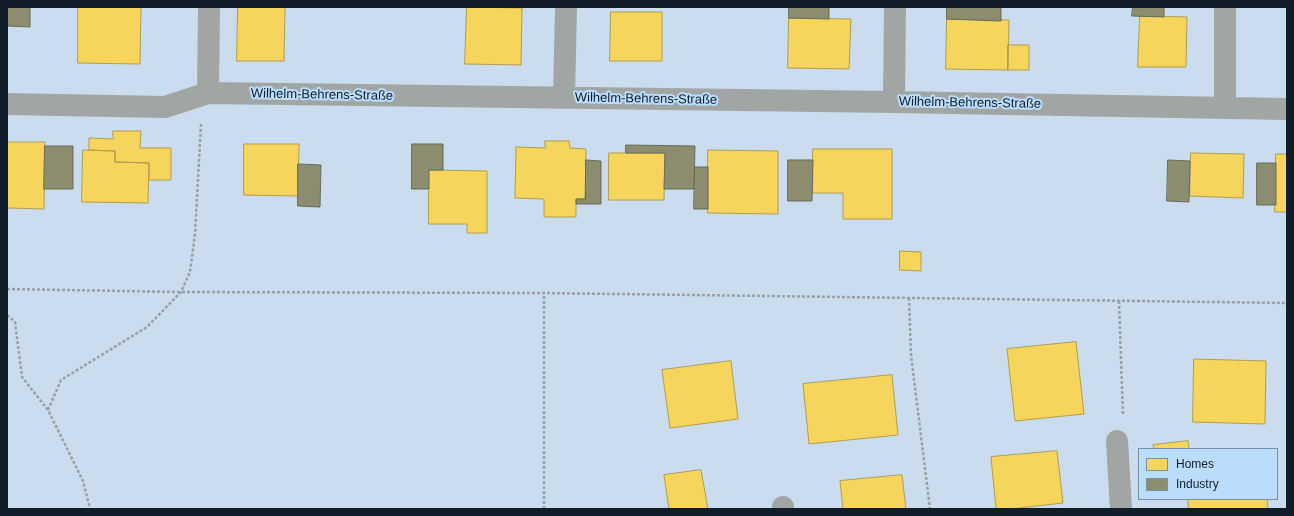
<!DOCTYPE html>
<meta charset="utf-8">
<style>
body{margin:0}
#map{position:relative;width:1294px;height:516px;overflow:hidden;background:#cadcee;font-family:Helvetica,sans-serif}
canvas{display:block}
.frame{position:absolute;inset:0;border:8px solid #111e29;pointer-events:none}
.legend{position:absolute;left:1138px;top:448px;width:140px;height:52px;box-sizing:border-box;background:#bbddfd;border:1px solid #7791a8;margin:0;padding:5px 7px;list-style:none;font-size:12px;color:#111e29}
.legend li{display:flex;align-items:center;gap:8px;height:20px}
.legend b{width:20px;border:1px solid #7791a8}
</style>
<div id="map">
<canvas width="1294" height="516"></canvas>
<div class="frame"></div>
<ul class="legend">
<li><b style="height:11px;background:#f6d55c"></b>Homes</li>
<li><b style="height:11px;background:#8c8c6e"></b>Industry</li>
</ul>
</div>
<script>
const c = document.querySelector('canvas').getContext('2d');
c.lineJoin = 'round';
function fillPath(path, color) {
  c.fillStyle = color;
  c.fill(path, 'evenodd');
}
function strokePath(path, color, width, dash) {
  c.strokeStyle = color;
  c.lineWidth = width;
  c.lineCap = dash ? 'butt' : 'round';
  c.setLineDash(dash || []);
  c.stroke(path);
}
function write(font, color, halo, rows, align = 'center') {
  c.font = font + ' Helvetica,sans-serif';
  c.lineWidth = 4;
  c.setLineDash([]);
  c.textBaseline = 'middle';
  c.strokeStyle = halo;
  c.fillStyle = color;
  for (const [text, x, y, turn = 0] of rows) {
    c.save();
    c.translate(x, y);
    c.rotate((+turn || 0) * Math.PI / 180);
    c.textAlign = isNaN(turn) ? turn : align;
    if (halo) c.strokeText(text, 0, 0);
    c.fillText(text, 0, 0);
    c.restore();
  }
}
const homes = new Path2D(`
 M78,7H141L140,64L78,63Z
 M238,7H285L284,61H237Z
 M467,7L522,8L521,65L465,64Z
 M611,12H662V61H610Z
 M1140,16L1187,17L1186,67H1138Z
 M789,18L851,19L849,69L788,68Z
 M947,19L1009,20L1008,70L946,69Z
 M1008,45H1029V70H1008Z
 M113,131H141L140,148H171V180H149V163L115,162V151L89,150V138L113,139Z
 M545,141H569L570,148L586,149L585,199H576V217H544V199L515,198L516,147L545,148Z
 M7,142H45L44,209L7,208Z
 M244,144H299L298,196L244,195Z
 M813,149H892V219H843V193H813Z
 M83,150L115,151V162L149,163L148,203L82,202Z
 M708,150L778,151V214L708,213Z
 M609,153H665L664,200H609Z
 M1191,153L1244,154L1243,198L1190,196Z
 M1276,154H1287V212H1275Z
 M429,170L487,171V233H467V224H429Z
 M900,251L921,252V271L900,270Z
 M1076,342L1084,414L1015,421L1007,349Z
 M1194,359L1266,361L1265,424L1193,422Z
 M731,361L738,419L670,428L662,370Z
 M892,375L898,435L809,444L803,384Z
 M1188,441L1189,449H1154L1153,445Z
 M1057,451L1063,503L1010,509H996L991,457Z
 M701,470L708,509H669L664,475Z
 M902,475L906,509H843L840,481Z
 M1188,499H1267L1268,509H1189Z`);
const industry = new Path2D(`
 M7,7H30V27L7,26Z
 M789,7H829V19L789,18Z
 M947,7H1001V21L947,19Z
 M1133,7H1164V17L1132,16Z
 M412,144H443V170H429V189H412Z
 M626,145L695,146L694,189H664L665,153H626Z
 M45,146H73V189H44Z
 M586,160L601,161V204H576V199H585Z
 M788,160H813L812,201H788Z
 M1168,160L1190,161L1189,202L1167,201Z
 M1257,163H1276V205H1257Z
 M298,164L321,165L320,207L298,206Z
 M695,167H708V209H694Z`);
const path = new Path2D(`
 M7,289L181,292L544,293L1287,303
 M909,298L911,355L930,509
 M1119,301L1123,415
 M7,315L15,322L22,377L48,410L83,481L90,509
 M48,410L61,380L147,327L181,292L190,272L195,234L201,124
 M544,509V293`);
const minor = new Path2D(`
 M208,93L209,7
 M564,98L566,7
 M894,102L895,7
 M7,104L165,107L208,93L894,102L1287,109
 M1225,108V7
 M1117,441L1121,509
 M783,507V509`);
const streetNames = [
 ["Wilhelm-Behrens-Straße",322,95,1],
 ["Wilhelm-Behrens-Straße",646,99,1],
 ["Wilhelm-Behrens-Straße",970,103,1]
];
fillPath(homes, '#f6d55c');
strokePath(homes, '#b19e4d', 1);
fillPath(industry, '#8c8c6e');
strokePath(industry, '#676b59', 1);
strokePath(path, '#9aa0a3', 2.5, [3, 2]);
strokePath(minor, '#a1a6a4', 22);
write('13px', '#111e29', '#bbddfd', streetNames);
</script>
